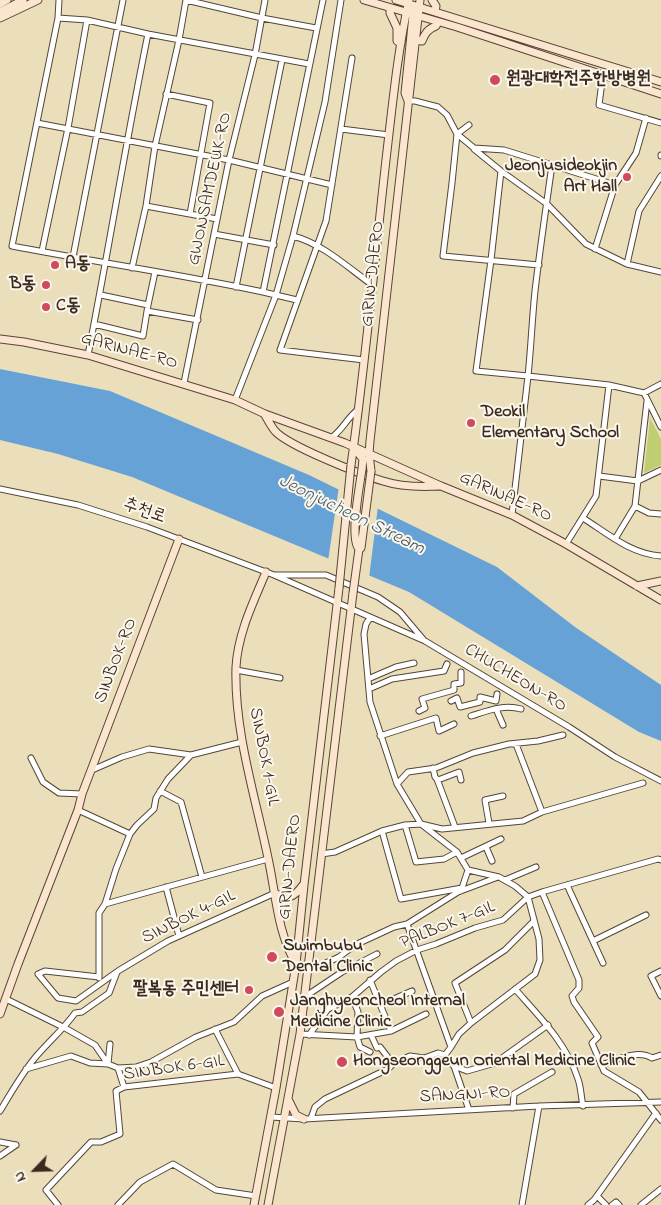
<!DOCTYPE html>
<meta charset="utf-8">
<style>
body{margin:0}
#map{position:relative;width:661px;height:1205px;overflow:hidden;background:#ebdfbb;font-family:"Indie Flower",sans-serif}
canvas{display:block}
.north{position:absolute;left:10px;top:1145px;width:50px;height:50px;-webkit-text-stroke:4px #fbf7ec;paint-order:stroke;rotate:246deg;font-size:14px;font-weight:700;line-height:20px;text-align:center;color:#3b2a1e}
.north::after{content:'';display:block;margin:auto;width:18px;height:22px;background:#3b2a1e;clip-path:polygon(50% 0,100% 100%,50% 72%,0 100%)}
</style>
<div id="map">
<canvas width="661" height="1205"></canvas>
<div class="north">N</div>
</div>
<script>
const c = document.querySelector('canvas').getContext('2d');
c.lineJoin = 'round';
function fillPath(path, color) {
  c.fillStyle = color;
  c.fill(path, 'evenodd');
}
function strokePath(path, color, width, dash) {
  c.strokeStyle = color;
  c.lineWidth = width;
  c.lineCap = dash ? 'butt' : 'round';
  c.setLineDash(dash || []);
  c.stroke(path);
}
function write(font, color, halo, rows, align = 'center') {
  c.font = font + ' "Indie Flower","Poor Story",sans-serif';
  c.lineWidth = 4;
  c.setLineDash([]);
  c.textBaseline = 'middle';
  c.strokeStyle = halo;
  c.fillStyle = color;
  for (const [text, x, y, turn = 0] of rows) {
    c.save();
    c.translate(x, y);
    c.rotate((+turn || 0) * Math.PI / 180);
    c.textAlign = isNaN(turn) ? turn : align;
    if (halo) c.strokeText(text, 0, 0);
    c.fillText(text, 0, 0);
    c.restore();
  }
}
const green = new Path2D(`
 M650,418L661,439V465L644,473Z`);
const water = new Path2D(`
 M0,369L110,391L309,475L497,567L575,627L661,685V741L639,732L409,592L132,477L58,454L0,440Z`);
const pier = new Path2D(`
 M339,486L378,506L369,578L328,561Z`);
const street = new Path2D(`
 M59,0L58,18L12,246C95,262 180,274 263,292L323,0
 M186,0L262,18L316,28
 M58,18L87,20L148,34L309,64
 M352,58L326,221L280,350L364,360
 M603,74L599,105L661,123
 M166,94L210,103L190,214
 M408,101H415L438,107L447,115L457,134L474,148L504,150L552,165
 M37,123L229,160L332,185
 M469,125L457,134L452,183L443,256L539,265
 M341,129L389,135
 M474,149L501,171
 M661,155V156
 M615,185L552,165C546,207 540,249 535,291C532,320 531,348 528,376L476,371L491,260L501,171L547,204L586,244L627,264L661,272
 M146,206L217,219
 M214,234L274,245
 M293,236C323,244 346,266 371,284
 M595,249L615,185L636,153L646,118
 M42,251L68,128L87,20
 M73,257L123,0
 M627,264L639,211L661,176
 M132,268L146,206L155,146L179,40L186,0
 M236,287L282,60
 M263,292L297,300
 M101,295L148,305L155,272
 M147,311L198,320
 M94,324L143,336L148,305
 M88,355C109,248 126,141 148,34
 M184,383L229,160L255,55L265,0
 M644,393L661,427
 M235,400L276,295L293,236L325,102L341,0
 M331,438C344,429 347,417 359,409
 M599,476L638,481L661,470
 M0,489L78,505L147,527L274,575L425,641L569,727L615,757L661,781
 M635,506L649,513L661,514
 M512,515L528,376L609,385L644,393L661,384
 M583,518C608,534 631,554 661,556
 M615,539L635,506L647,401
 M566,544L596,496L609,385
 M275,575H326L378,597L400,612L423,639
 M370,618L366,624L364,634L370,702L397,784L421,824L457,852L468,870L499,877L515,886L528,897
 M236,670L280,678
 M368,679L396,667L414,663
 M369,689L392,679L444,671L447,664
 M451,701L457,698L460,707L480,702V697L496,701L497,694
 M496,709L503,725
 M419,711L425,708L422,699L454,690V684L461,683V672
 M471,716C487,711 504,704 521,709
 M380,736L436,718L439,731L454,724
 M516,744L542,812
 M31,758L43,782L59,793L82,794
 M433,768L435,777L437,779L455,827
 M92,770L122,757L149,749L191,755
 M438,780L459,772L461,780
 M397,784L408,772L436,768L473,753L509,744L538,741L563,735
 M160,791L181,802L202,877
 M78,810L130,834
 M489,823L485,800L503,796
 M405,825L416,862L444,859L457,852
 M382,831L401,899L462,888
 M486,847L492,861
 M321,854L335,852L382,831L405,825L421,824L442,829L523,821L542,812L643,783
 M461,858L501,839
 M505,880L536,867
 M567,885L603,963
 M166,887L179,936
 M461,891L468,870
 M542,892L579,980V988L572,996L574,1002L598,1037L592,1043L604,1071L639,1092L661,1120
 M105,904L268,859
 M407,924L451,1047L445,1055L446,1060L454,1066L469,1110
 M593,941L646,915
 M296,964L317,967L339,957L355,945L394,927L407,924L458,892L498,877
 M661,971L651,976L661,996
 M99,977L45,971L38,974L58,998L76,1001L118,971L168,941L275,893
 M99,978V913L105,904L116,869L130,834L137,825L154,809L156,798L168,779L191,755L242,742
 M370,980L391,1031
 M515,989C539,1016 567,1044 578,1079C581,1087 581,1097 583,1106
 M306,996L342,972L377,954
 M352,997L358,1012L357,1037L360,1047L370,1052
 M6,999L65,1028L95,1045L108,1064L118,1068L136,1067L151,1062L196,1037L234,1022L262,996L293,982
 M380,1005L412,991
 M471,1023L455,983L505,950L534,921
 M215,1029L238,1074
 M300,1034L357,1037L391,1031L426,1014
 M309,1035L328,1009L352,997L381,972L396,961L417,950L436,944L475,928L503,920L528,897L542,892L658,859L661,860
 M371,1035L377,1048L380,1047L393,1064
 M451,1047L459,1034L471,1023L535,974L540,960L539,939L528,897
 M601,1065C617,1060 637,1049 652,1058L661,1055
 M454,1066L467,1071L495,1063L548,1025
 M118,1068L124,1087
 M26,1069L71,1056L90,1063L108,1064L110,1044
 M513,1108L514,1094L552,1072
 M0,1111C11,1093 21,1075 34,1059C47,1043 63,1030 75,1013L82,1012L109,993L117,972
 M271,1117L304,1119L539,1106L661,1102
 M311,1118L315,1107L325,1099L388,1069L393,1064L410,1056L424,1058L438,1053L445,1055
 M0,1142L16,1145
 M0,1156L16,1145
 M597,1196L606,1205
 M58,1205L46,1190L91,1142H101L120,1134L116,1091L124,1087L238,1074L276,1088
 M118,1205L140,1182L173,1164L216,1190L256,1196
 M522,1205L539,1106
 M588,1205L594,1200L656,1113
 M612,1205L616,1202L619,1205
 M641,1205L661,1189`);
const secondary = new Path2D(`
 M364,0L457,27L661,94
 M396,0L661,82
 M432,0L436,6L435,12
 M0,4L7,0
 M390,8V13L397,28V41L401,43
 M0,12L23,0
 M0,18L38,0
 M416,40L422,41C425,33 428,29 436,26L438,22
 M408,101L405,93L413,15L412,10
 M0,339L24,342L88,355L235,400L265,414L345,443L441,486L512,515L566,544L661,600
 M265,415C268,420 271,426 275,431C288,446 362,475 383,481C401,487 422,487 440,486
 M355,449L363,459L362,469
 M351,465C366,360 375,255 387,151C393,100 398,49 409,0
 M371,471L369,454L370,441L420,0
 M266,572C253,603 238,633 236,667C234,731 255,795 268,858C276,894 277,932 296,964
 M637,586L661,581
 M275,893C287,902 295,896 303,885
 M0,1014L18,964L78,810L82,794L179,539
 M289,1101L296,1115L304,1119
 M254,1205L276,1088L296,964L304,885L339,588
 M268,1205L300,1034L353,593`);
const secondaryBridge = new Path2D(`
 M359,549C349,538 360,485 362,469
 M339,588L351,465
 M353,593L359,549L361,548L371,471`);
const markers = [
 [495,80,6,"#d1495b"],
 [627,177,5,"#d1495b"],
 [55,265,5,"#d1495b"],
 [46,285,5,"#d1495b"],
 [46,307,5,"#d1495b"],
 [471,423,5,"#d1495b"],
 [272,957,6,"#d1495b"],
 [249,990,5,"#d1495b"],
 [279,1012,6,"#d1495b"],
 [342,1062,6,"#d1495b"]
];
const poiNames = [
 ["원광대학전주한방병원",506,80],
 ["Jeonjusideokjin",617,167,"right"],
 ["Art Hall",617,188,"right"],
 ["A동",65,265],
 ["B동",36,285,"right"],
 ["C동",56,307],
 ["Deokil",481,413],
 ["Elementary School",481,434],
 ["Swimbubu",283,947],
 ["Dental Clinic",283,968],
 ["팔복동 주민센터",239,990,"right"],
 ["Janghyeoncheol Internal",290,1002],
 ["Medicine Clinic",290,1023],
 ["Hongseonggeun Oriental Medicine Clinic",353,1062]
];
const streetNames = [
 ["GWONSAMDEUK-RO",211,189,-78],
 ["GIRIN-DAERO",374,274,-84],
 ["GARINAE-RO",129,352,15],
 ["GARINAE-RO",505,498,24],
 ["추천로",144,512,19],
 ["SINBOK-RO",117,661,-69],
 ["CHUCHEON-RO",515,679,31],
 ["SINBOK 1-GIL",263,757,79],
 ["GIRIN-DAERO",291,867,-84],
 ["SINBOK 4-GIL",189,918,-26],
 ["PALBOK 7-GIL",448,926,-22],
 ["SINBOK 6-GIL",174,1069,-8],
 ["SANGNI-RO",465,1096,-3]
];
const waterNames = [
 ["Jeonjucheon Stream",351,516,26]
];
fillPath(green, '#bece71');
fillPath(water, '#66a2d6');
fillPath(pier, '#ebdfbb');
strokePath(street, '#554536', 7);
strokePath(secondary, '#554536', 9);
strokePath(street, '#fff', 5);
strokePath(secondary, '#fce5cf', 7);
strokePath(secondaryBridge, '#554536', 9, []);
strokePath(secondaryBridge, '#fce5cf', 7);
for (const [x, y, r, color] of markers) {
  const dot = new Path2D();
  dot.arc(x, y, r, 0, 2 * Math.PI);
  c.fillStyle = color;
  c.fill(dot);
  strokePath(dot, '#fbf7ec', 2);
}
write('bold 18px', '#3b2a1e', '#fbf7ec', poiNames, 'left');
write('18px', '#3b2a1e', '#fbf7ec', streetNames);
write('italic 19px', '#4c5a68', '#fbf7ec', waterNames);
</script>
